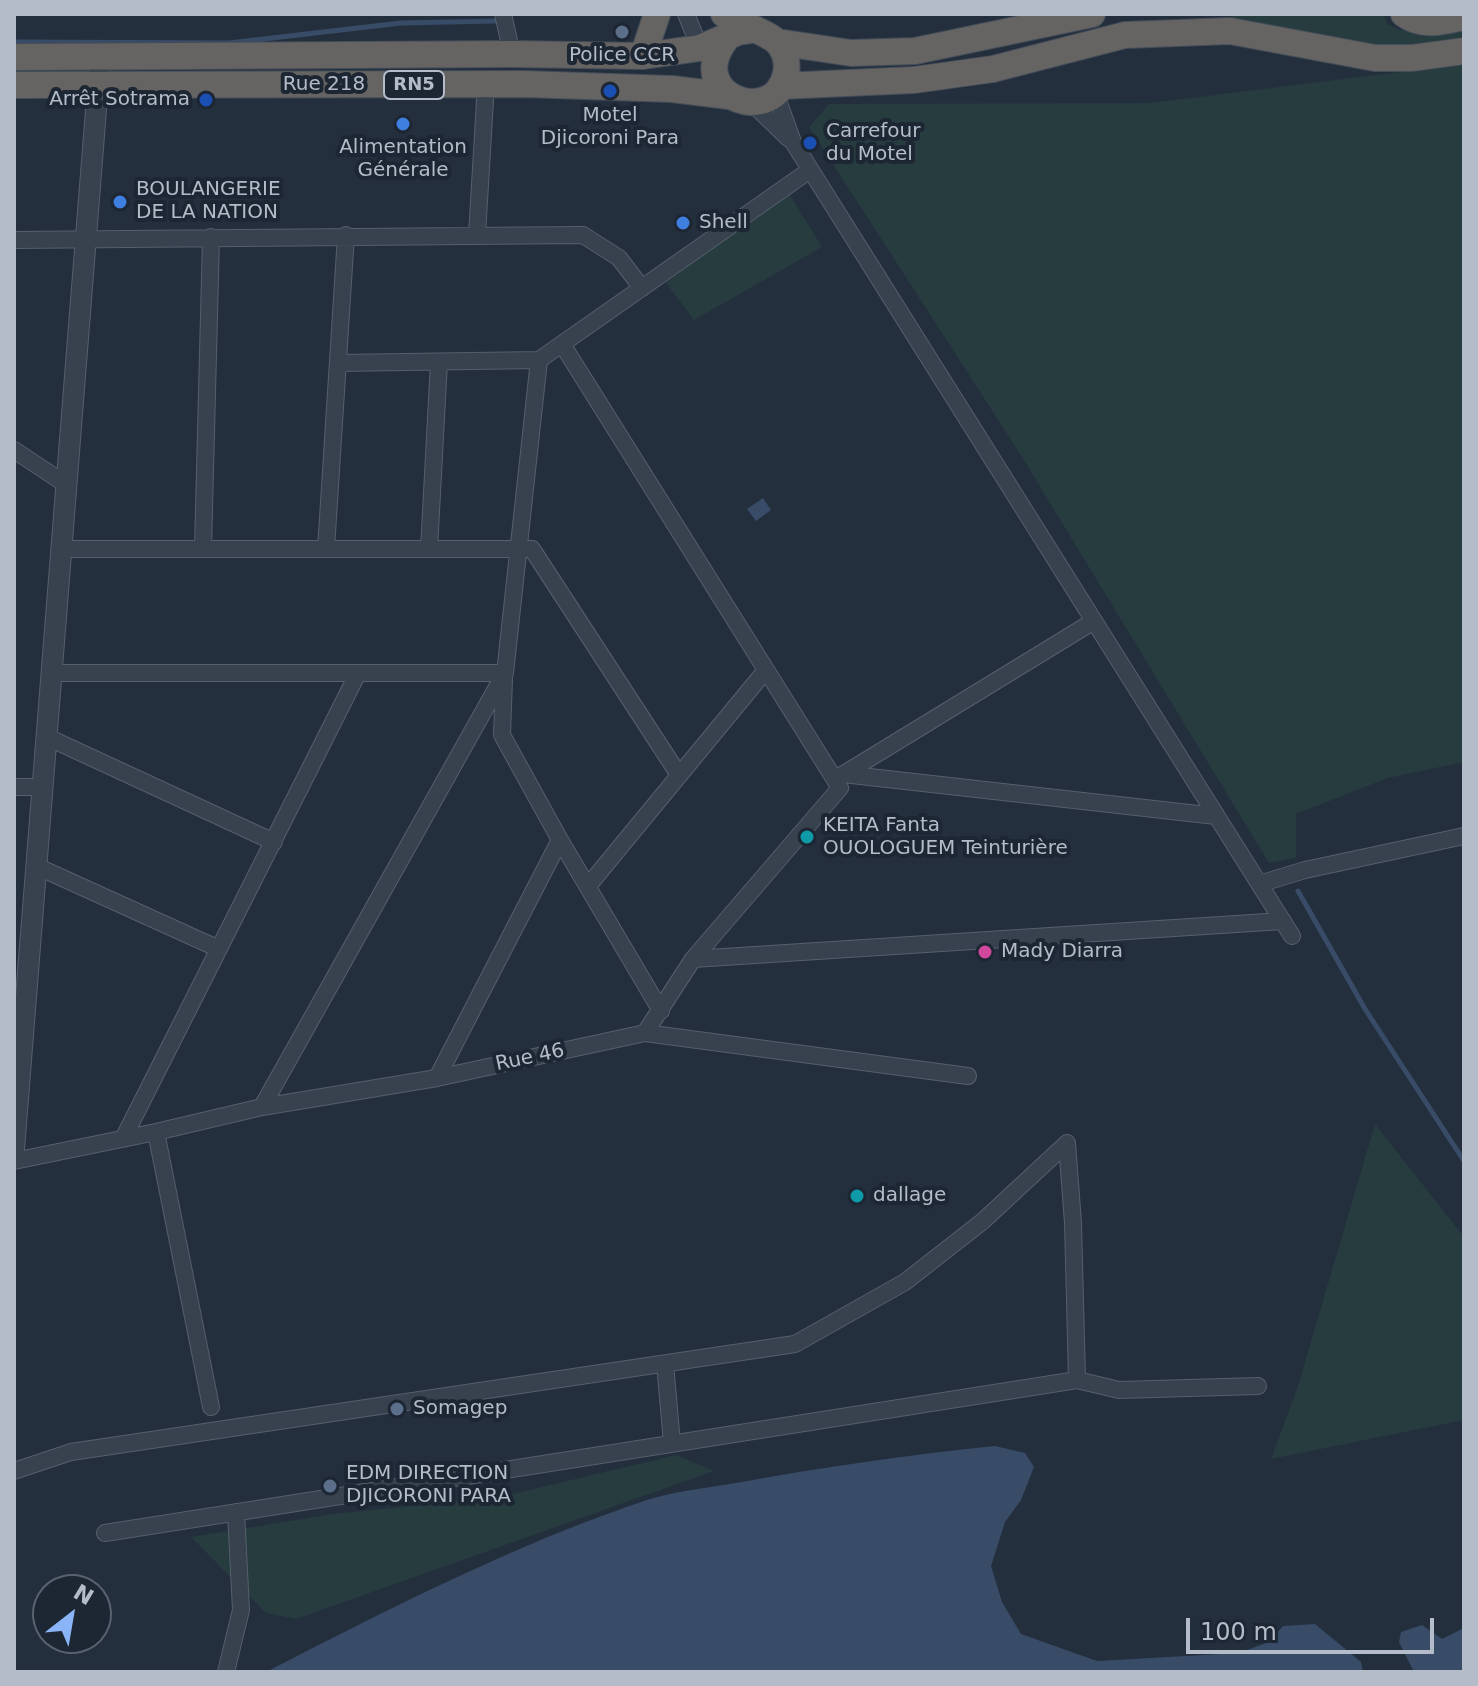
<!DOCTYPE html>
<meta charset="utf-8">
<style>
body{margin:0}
#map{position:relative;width:1478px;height:1686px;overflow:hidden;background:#242f3e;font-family:"DejaVu Sans",sans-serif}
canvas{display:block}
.frame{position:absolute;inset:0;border:16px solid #b4bcc9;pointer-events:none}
.north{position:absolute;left:32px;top:1574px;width:80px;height:80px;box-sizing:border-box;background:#1d2633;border:2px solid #59626f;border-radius:50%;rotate:31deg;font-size:22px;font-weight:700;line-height:32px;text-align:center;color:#b4bcc9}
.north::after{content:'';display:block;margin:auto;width:28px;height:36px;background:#8ab4f8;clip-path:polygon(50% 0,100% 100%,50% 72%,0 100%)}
.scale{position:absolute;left:1186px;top:1618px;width:248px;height:36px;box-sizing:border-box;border:4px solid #b4bcc9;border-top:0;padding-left:10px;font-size:24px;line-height:28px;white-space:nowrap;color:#b4bcc9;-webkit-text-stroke:6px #1d2633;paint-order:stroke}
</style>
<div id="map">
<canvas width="1478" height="1686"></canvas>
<div class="frame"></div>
<div class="north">N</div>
<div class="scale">100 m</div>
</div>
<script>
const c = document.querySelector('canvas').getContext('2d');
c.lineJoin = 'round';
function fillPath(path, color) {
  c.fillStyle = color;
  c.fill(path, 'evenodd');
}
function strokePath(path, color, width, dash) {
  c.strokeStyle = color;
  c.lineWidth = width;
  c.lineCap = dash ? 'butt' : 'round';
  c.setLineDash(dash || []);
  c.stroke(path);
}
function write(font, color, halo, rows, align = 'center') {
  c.font = font + ' "DejaVu Sans",sans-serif';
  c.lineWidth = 8;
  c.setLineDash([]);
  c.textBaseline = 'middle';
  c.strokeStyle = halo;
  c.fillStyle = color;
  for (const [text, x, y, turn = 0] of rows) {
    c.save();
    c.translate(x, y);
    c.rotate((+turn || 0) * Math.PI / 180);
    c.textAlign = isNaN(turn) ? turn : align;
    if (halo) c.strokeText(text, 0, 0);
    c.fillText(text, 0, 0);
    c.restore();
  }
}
const green = new Path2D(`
 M1238,14H1384L1387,24C1414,38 1436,34 1464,27V41L1391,51L1222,20Z
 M1464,64V762L1388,778L1296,814V858L1269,863L1022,457L809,127L829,104L1150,103Z
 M787,190L822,247L694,320L666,283Z
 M1375,1124L1464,1237V1420L1271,1459L1297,1389Z
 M676,1455L714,1471L296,1619L266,1613L191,1537L333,1514L500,1497Z`);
const water = new Path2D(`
 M763,498L771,510L756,521L747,509Z
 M995,1446L1025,1453L1034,1467L1021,1500L1005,1522L991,1566L1002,1602L1021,1634L1097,1661L1239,1653L1269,1642L1283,1626L1315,1624L1361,1662L1363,1672H266C389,1609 515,1544 647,1500C675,1491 707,1488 736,1483C822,1467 908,1455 995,1446Z
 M1422,1625L1442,1639L1464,1628V1672H1414L1399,1642L1401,1632Z`);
const stream = new Path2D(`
 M14,42L229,43L401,23L495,21
 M1298,891L1365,1009L1464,1161`);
const minor = new Path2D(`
 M503,14L512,54
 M686,14L702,53
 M775,92L793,142L1292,936
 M752,103L788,138
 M477,235L486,84
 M14,240L583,235L619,258L642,288
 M562,344L840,788L693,959L645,1033
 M338,363L539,360L810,170
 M14,450L67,485
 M62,549H532L679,775
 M203,549L211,237
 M326,549L346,235
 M429,549L439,362
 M52,673H505
 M504,679L502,735L560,840L661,1011
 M47,737L274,842
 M843,774L1216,816
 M839,777L1094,621
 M14,787H43
 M36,866L219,949
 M1259,884L1305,870L1464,836
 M588,886L766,670
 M693,959L1283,921
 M437,1078L560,840
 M262,1107L505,673L539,360
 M156,1132L211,1407
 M123,1139L358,673
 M1067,1143L1073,1223L1077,1380
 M14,1161L156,1132L262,1107L437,1078L645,1033L968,1076
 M665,1364L672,1443
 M14,1471L71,1452L795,1344L905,1282L983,1221L1067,1143
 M105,1533L1077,1380L1119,1390L1258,1386
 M226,1672L241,1610L236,1512`);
const tertiary = new Path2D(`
 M14,1149L99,72`);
const trunk = new Path2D(`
 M724,14C737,22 771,34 779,44C785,52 788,63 786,73C776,129 682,96 726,39
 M1404,14C1423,28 1443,21 1464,17
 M777,42L851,53L915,51L1092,14
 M643,56L657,14
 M14,57L512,54L643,56L700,48L738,32L752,30
 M14,85L524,84L672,89L729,96
 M781,86L914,80L993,69L1125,35L1230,31L1375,58H1412L1464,51`);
const markers = [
 [622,32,8,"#5c6f8a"],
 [610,91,8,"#1a4fb4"],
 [206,100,8,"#1a4fb4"],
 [403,124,8,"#3f7fe0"],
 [810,143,8,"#1a4fb4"],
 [120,202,8,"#3f7fe0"],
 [683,223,8,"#3f7fe0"],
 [807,837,8,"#0f9aa8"],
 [985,952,8,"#d1479c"],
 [857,1196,8,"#0f9aa8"],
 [397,1409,8,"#5c6f8a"],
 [330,1486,8,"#5c6f8a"]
];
const shields = [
 [414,85,60]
];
const shieldNames = [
 ["RN5",414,85]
];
const poiNames = [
 ["Police CCR",622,56,"center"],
 ["Arrêt Sotrama",190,100,"right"],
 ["Motel",610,116,"center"],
 ["Djicoroni Para",610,139,"center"],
 ["Carrefour",826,132],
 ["du Motel",826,155],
 ["Alimentation",403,148,"center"],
 ["Générale",403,171,"center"],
 ["BOULANGERIE",136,190],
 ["DE LA NATION",136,213],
 ["Shell",699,223],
 ["KEITA Fanta",823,826],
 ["OUOLOGUEM Teinturière",823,849],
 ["Mady Diarra",1001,952],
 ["dallage",873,1196],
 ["Somagep",413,1409],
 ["EDM DIRECTION",346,1474],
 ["DJICORONI PARA",346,1497]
];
const streetNames = [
 ["Rue 218",324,85],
 ["Rue 46",530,1058,-12]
];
fillPath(green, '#263c3f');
fillPath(water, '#394c67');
strokePath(stream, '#394c67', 5);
strokePath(minor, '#565f6c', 18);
strokePath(tertiary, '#565f6c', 22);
strokePath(trunk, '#434c59', 28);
strokePath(minor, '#38414e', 16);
strokePath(tertiary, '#38414e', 20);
strokePath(trunk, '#656462', 26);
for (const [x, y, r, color] of markers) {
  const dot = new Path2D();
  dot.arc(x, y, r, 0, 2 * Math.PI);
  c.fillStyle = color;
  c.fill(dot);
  strokePath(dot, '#1d2633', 3);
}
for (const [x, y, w] of shields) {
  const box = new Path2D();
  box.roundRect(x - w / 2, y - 14, w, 28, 6);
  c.fillStyle = '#1d2633';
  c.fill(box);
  strokePath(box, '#b4bcc9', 2);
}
write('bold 18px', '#b4bcc9', null, shieldNames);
write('20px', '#b4bcc9', '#1d2633', poiNames, 'left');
write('20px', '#b4bcc9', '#1d2633', streetNames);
</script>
